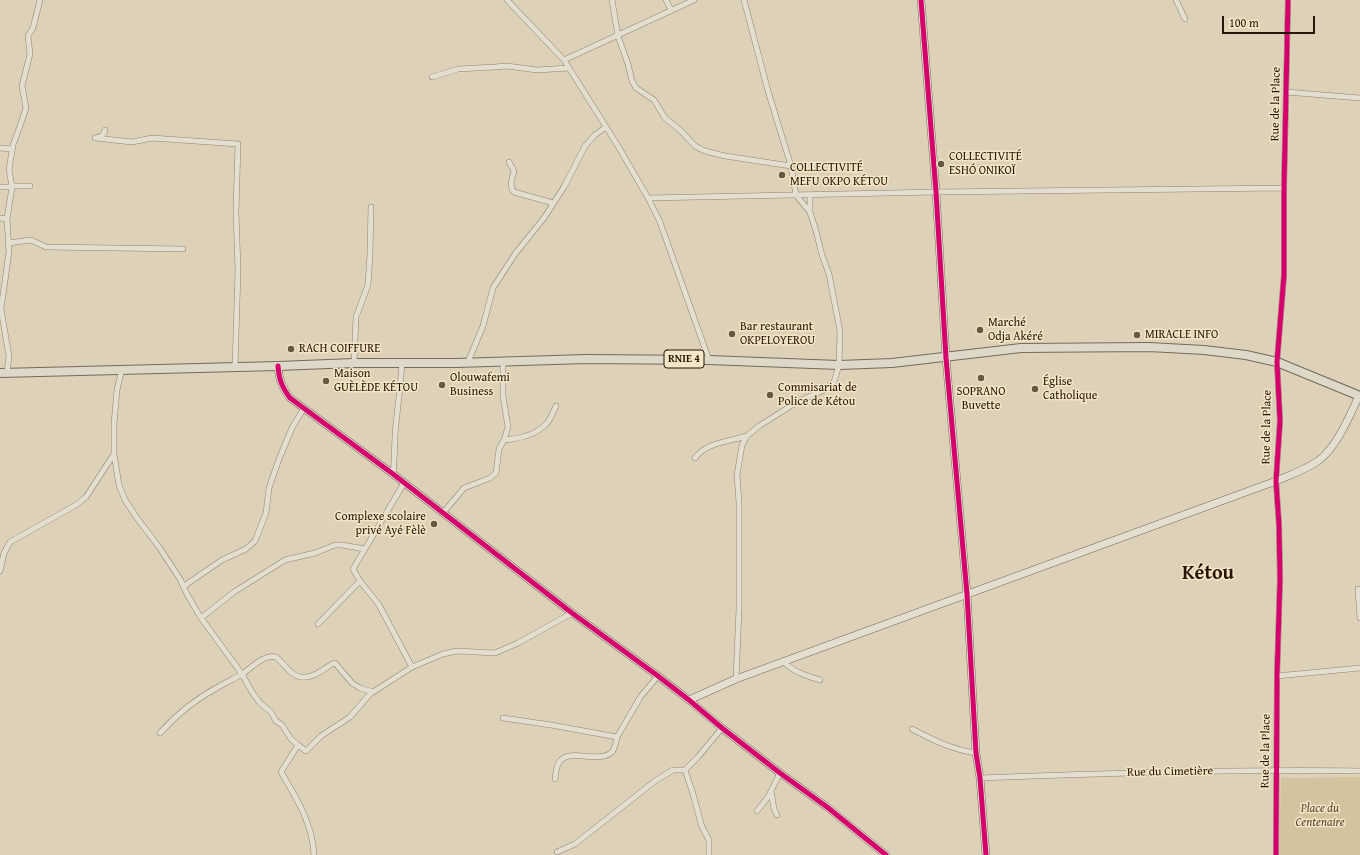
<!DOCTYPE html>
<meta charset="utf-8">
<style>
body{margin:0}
#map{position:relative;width:1360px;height:855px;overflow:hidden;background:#ddd2b7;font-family:"Gentium Book Plus",serif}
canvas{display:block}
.scale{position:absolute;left:1222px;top:16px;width:93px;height:18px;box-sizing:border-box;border:2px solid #271507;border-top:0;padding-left:5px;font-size:12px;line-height:14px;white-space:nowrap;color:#271507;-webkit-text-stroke:3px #f3e6c6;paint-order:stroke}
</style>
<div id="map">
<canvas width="1360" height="855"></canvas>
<div class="scale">100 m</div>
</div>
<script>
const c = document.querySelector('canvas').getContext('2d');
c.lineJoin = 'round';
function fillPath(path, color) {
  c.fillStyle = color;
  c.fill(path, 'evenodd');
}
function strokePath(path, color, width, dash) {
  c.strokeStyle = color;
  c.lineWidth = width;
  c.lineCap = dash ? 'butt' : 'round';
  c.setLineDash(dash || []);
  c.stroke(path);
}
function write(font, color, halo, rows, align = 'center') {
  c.font = font + ' "Gentium Book Plus",serif';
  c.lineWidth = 3;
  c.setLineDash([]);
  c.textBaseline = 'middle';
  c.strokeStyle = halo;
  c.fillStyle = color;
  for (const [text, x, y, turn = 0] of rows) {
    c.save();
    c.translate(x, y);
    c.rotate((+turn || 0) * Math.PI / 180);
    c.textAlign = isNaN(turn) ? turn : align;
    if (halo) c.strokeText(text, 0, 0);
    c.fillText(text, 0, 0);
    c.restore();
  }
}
const green = new Path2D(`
 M1360,777V855H1279L1281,778Z`);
const street = new Path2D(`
 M507,0L564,60L618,146L648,198L660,222L709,360
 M612,0L618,36L628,64L632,81L636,88L654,100L665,118L680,130L695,146L705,151L725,156L791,166
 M666,0L671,10
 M1176,0L1185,19
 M564,60L694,0
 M432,77L458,69L495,67L507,66L537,70L569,68
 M1286,92L1360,98
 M105,130C104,136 100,137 95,138L132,142L152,138L238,144L236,211L238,271L235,367
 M0,148L11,149
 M509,162L514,171C512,179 509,186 514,192L553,203
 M12,186H30
 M0,187H12
 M648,198L936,192L1284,188
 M810,212V195
 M0,218L7,219
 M8,243L31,240L46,247L183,249
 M468,362L483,326L493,288L515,254L544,218L564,187L585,146L595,135L606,127
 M354,363L356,317L368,285L370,254L371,207
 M122,369L117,390L114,424V454L119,485L125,500L137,518L159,547L180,579L187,594L201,618L242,674L252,692L260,703L271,712L276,721L282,725L291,739L298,745L281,772C296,797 313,825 314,855
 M7,373L9,356L1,309L9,252L7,219L12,187L9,169L13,145L20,126L26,108L22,86L30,54L28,36L33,28L40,0
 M504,440C517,439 535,435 545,425C551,420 553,412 556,406
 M695,458C705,443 730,441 747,436
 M393,474C395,458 394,441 396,424C398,404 401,383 402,362
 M443,513L464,488L490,478L496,473L499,449L504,440L508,427L503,396V362
 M0,571L4,553L10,542L76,505L86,497L114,454
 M360,581L379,605L412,667L443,654L457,651L495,653L518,643L572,613
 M184,586L222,560L246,549L255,541L266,513L269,488L279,459L292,428L304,408
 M1358,589L1360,618
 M201,618L234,592L285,560L315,553L335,545H342L365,549L404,483
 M318,624L360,581L353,569L365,549
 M783,661C793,672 807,676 820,680
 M1277,676L1360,668
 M736,679L739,609V502L737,475L742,445L747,436L759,426L797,402L822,391L834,382L839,365L840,331L829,274L822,255L816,231L810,212L796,195L791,166L768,91L744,0
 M503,718L551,725L617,737L641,696L658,676
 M912,729C933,740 953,750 976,753
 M160,733C177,714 197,698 220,686C227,682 235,678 242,674C252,668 263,654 276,657C282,662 287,669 292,673C306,684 321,671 332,664L335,663L352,683L360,688L373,692
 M298,745L306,751L321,736L350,717L370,694L412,667
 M685,770L693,794L702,827L709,840V855
 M980,778C1107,773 1233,769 1360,771
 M555,779C556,774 556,765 560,761C571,748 599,764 612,752C615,749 616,742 617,737
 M771,791L774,809L777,815
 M757,811L768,797L780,773
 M557,852L575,844L655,781L673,770H685L698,757L722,728
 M1276,855L1277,676L1280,579L1279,525L1276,481L1280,421L1277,362L1284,275V188L1288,0`);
const secondary = new Path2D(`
 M921,0L936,192L946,358L967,594L976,753L980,778L986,855
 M278,366C279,380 282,387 290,398L393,474L572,613L658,676L689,700L722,728L780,773L827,807L886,855
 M689,700L736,679L1276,481C1290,475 1305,470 1318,461C1337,447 1349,417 1359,396`);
const primary = new Path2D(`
 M0,373L278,366L354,363H456L586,359L709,360L839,365L892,363L1021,348L1149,347L1204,350L1246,355L1277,362L1360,396`);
const cycleway = new Path2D(`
 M921,0L936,192L946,358L967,594L976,753L980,778L986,855
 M278,366C279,380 282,387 290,398L393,474L572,613L658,676L689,700L722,728L780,773L827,807L886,855
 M1276,855L1277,676L1280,579L1279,525L1276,481L1280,421L1277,362L1284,275V188L1288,0`);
const markers = [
 [941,164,4,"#675745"],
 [782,175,4,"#675745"],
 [980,330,4,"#675745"],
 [732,334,4,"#675745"],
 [1137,335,4,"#675745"],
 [291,349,4,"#675745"],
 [981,378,4,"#675745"],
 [326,381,4,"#675745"],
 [442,385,4,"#675745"],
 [1035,389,4,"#675745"],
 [770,395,4,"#675745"],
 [434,524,4,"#675745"]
];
const shields = [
 [684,359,40]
];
const shieldNames = [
 ["RNIE 4",684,359]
];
const streetNames = [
 ["Rue de la Place",1276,104,-89],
 ["Rue de la Place",1267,427,-89],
 ["Rue de la Place",1266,751,-89],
 ["Rue du Cimetière",1170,772,-1]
];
const poiNames = [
 ["COLLECTIVITÉ",949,157],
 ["ESHÓ ONIKOÏ",949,171],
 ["COLLECTIVITÉ",790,168],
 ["MEFU OKPO KÉTOU",790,182],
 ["Marché",988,323],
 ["Odja Akéré",988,337],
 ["Bar restaurant",740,327],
 ["OKPELOYEROU",740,341],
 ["MIRACLE INFO",1145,335],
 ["RACH COIFFURE",299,349],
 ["Maison",334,374],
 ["GUÈLÈDE KÉTOU",334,388],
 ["Olouwafemi",450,378],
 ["Business",450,392],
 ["Église",1043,382],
 ["Catholique",1043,396],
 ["Commisariat de",778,388],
 ["Police de Kétou",778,402],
 ["SOPRANO",981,392,"center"],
 ["Buvette",981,406,"center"],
 ["Complexe scolaire",426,517,"right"],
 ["privé Ayé Fèlè",426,531,"right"]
];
const parkNames = [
 ["Place du",1320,809],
 ["Centenaire",1320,823]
];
const townNames = [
 ["Kétou",1208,574]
];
fillPath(green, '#d3c4a0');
strokePath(street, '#8d8473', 6);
strokePath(secondary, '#736b5c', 8);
strokePath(primary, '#736b5c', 10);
strokePath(street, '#e3ded0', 5);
strokePath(secondary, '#e3ded0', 7);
strokePath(primary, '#ded8c9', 8);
strokePath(cycleway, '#d6006c', 5);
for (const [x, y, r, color] of markers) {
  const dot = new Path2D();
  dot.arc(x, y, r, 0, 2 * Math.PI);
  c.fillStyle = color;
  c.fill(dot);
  strokePath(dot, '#f3e6c6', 1.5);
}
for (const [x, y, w] of shields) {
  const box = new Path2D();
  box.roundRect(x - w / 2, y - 9, w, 18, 3);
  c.fillStyle = '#f3e6c6';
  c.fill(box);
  strokePath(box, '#271507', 1);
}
write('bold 11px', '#271507', null, shieldNames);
write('12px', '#271507', '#f3e6c6', streetNames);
write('12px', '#271507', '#f3e6c6', poiNames, 'left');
write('italic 12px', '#58462f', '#f3e6c6', parkNames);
write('bold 20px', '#271507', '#f3e6c6', townNames);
</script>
